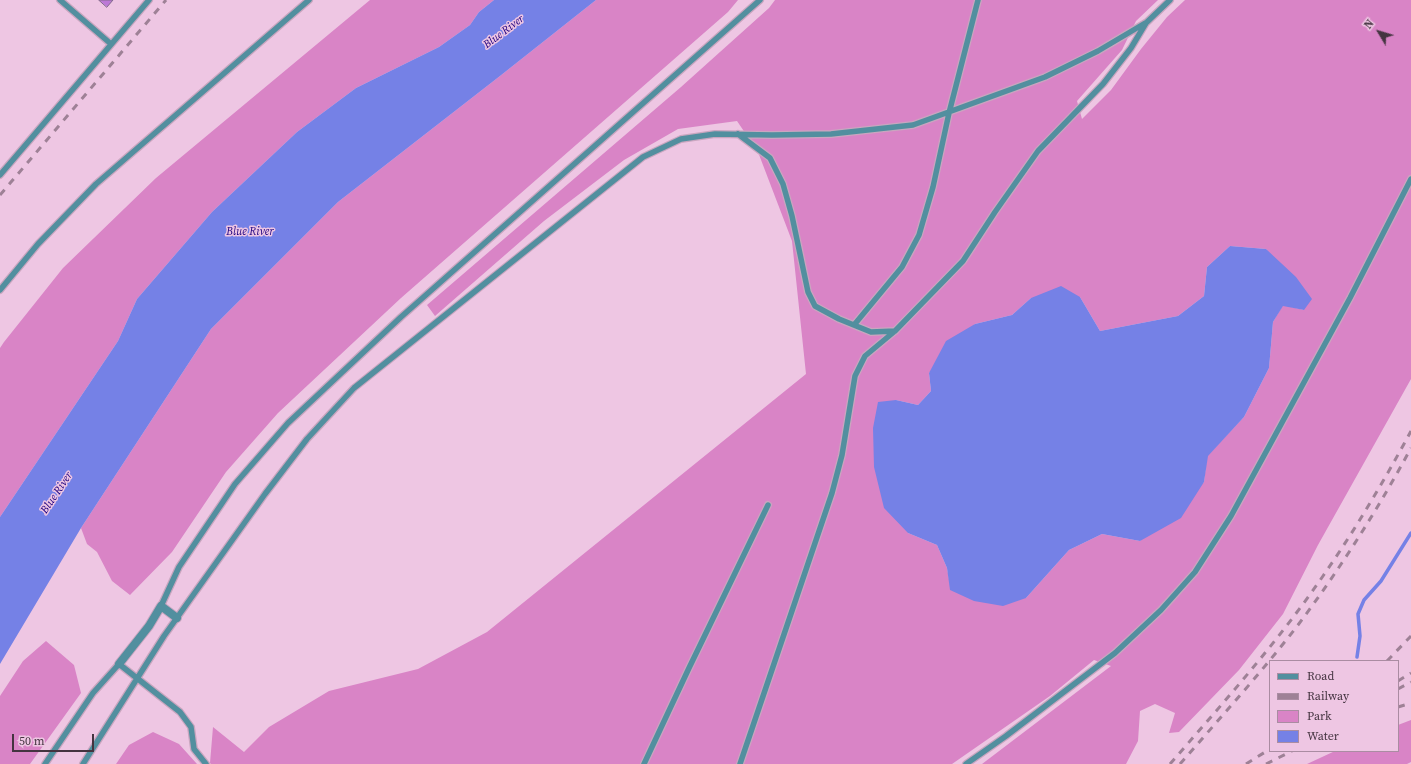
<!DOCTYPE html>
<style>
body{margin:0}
#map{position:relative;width:1411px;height:764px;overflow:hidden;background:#eec6e3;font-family:"Source Serif 4",serif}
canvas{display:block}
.legend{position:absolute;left:1269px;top:660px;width:130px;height:92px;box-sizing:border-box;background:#eec6e3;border:1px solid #aa8ca2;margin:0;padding:5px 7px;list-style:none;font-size:12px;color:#443440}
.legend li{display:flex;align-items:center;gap:8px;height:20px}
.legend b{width:20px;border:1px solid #aa8ca2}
.north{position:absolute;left:1359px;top:12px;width:40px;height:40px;-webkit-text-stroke:3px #eec6e3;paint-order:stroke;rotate:308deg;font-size:11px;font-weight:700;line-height:16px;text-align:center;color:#443440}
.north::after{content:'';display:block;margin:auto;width:14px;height:18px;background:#443440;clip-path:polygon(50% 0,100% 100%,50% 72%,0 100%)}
.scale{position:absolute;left:12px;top:734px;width:82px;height:18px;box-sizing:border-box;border:2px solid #443440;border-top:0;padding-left:5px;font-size:12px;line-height:14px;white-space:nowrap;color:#443440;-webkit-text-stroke:3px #eec6e3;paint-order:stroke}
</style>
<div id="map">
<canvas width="1411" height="764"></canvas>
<ul class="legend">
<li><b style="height:5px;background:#528f9f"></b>Road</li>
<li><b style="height:5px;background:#9e8196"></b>Railway</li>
<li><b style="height:11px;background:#d984c6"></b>Park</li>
<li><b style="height:11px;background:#7581e6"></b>Water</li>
</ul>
<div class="north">N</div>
<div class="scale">50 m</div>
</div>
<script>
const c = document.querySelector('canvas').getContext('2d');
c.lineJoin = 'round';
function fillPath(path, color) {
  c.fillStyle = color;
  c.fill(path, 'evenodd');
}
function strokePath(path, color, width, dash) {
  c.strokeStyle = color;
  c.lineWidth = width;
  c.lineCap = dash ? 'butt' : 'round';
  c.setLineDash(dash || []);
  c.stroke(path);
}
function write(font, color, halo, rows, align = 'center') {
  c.font = font + ' "Source Serif 4",serif';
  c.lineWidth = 3;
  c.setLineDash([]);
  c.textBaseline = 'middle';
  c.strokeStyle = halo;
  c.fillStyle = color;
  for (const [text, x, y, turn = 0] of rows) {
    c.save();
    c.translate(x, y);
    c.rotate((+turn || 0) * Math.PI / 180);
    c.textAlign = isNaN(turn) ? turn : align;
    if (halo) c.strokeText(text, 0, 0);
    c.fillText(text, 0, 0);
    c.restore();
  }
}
const green = new Path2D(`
 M370,0H494L479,12L470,25L439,47L356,88L297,132L212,212L137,299L118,341L0,517V348L4,342L63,268L156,178Z
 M596,0H738L728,12L401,298L278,413L226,472L172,552L130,595L112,581L97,552L87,544L81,528L211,329L338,202L500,76Z
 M775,0H1158L1136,21L1122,50L1077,101L1082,119L1111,90L1141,49L1167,17L1185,0H1411V379L1318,545L1283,614L1239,670L1179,732L1169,733L1175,713L1155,704L1140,711L1138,741L1126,764H982L1111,666L1094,660L1050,696L952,764H211L210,763L213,727L244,752L269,727L329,691L418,669L487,632L806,374L792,241L758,152L737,121L678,129L624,160L544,221L435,316L427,305L681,87L769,8ZM1230,246L1266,249L1304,310L1283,305L1273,322L1269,368L1244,417L1207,456L1204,482L1140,541L1102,534L1069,550L1026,598L951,590L947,568L937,545L908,533L896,400L918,405L931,391L929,373L975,324L1012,315L1031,298L1080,297L1100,331L1178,316L1204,296L1207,267Z
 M46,641L74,665L81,693L30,764H0V696L23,661Z
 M1411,720V762L1407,764H1307L1335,751H1398V725Z
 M153,732L179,744L197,764H116L129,745Z`);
const water = new Path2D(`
 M494,0H596L500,76L338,202L211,329L81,528L0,664V517L118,341L137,299L212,212L297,132L356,88L439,47L470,25L479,12Z
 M1230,246L1266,249L1296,277L1312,299L1304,310L1283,306L1273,322L1269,368L1244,417L1208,456L1204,482L1181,518L1140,541L1102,534L1069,550L1026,598L1003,606L974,601L950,590L947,568L937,545L908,533L884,508L874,467L873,428L878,402L896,400L918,405L931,391L929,373L946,341L975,324L1012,315L1031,298L1061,286L1080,297L1100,331L1178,316L1204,296L1207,267Z`);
const stream = new Path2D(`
 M1357,657L1360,636L1358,614L1364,600L1381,581L1411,533`);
const building = new Path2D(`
 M99,0H113L107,7Z`);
const service = new Path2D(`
 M60,0L111,44
 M738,134L770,158L783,184L792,216L808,292L815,306L839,319L871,332L895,331
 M0,175L149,0
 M0,290L38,244L96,184L309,0
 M854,325L902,267L919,235L933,187L949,113L978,0
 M161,606L179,567L235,484L288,423L401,317L760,0
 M45,764L93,693L119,664L180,712L191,727L194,749L206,764
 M83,764L164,636L265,494L307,439L354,388L643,157L681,139L715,134L772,135L831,134L913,125L1045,77L1098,51L1147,22L1170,0
 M644,764L689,668L768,505
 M740,764L832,493L842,455L855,376L865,356L895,331L963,261L995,212L1038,151L1103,84L1131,48L1146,23
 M966,764L1006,736L1115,653L1161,610L1195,572L1231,516L1350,298L1411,179`);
const minor = new Path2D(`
 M119,664L149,626L161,606L177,618`);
const rail = new Path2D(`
 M0,195L166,0
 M1387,661L1411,636
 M1398,681L1411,673
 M1398,689L1411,682
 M1398,707L1411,703
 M1170,764C1223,703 1277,643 1323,576C1355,530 1384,481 1411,431
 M1180,764C1220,718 1261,673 1298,625C1340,569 1378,509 1411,448
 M1246,764L1270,749
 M1266,764L1292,751`);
const waterNames = [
 ["Blue River",504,32,-37],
 ["Blue River",250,232],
 ["Blue River",57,493,-56]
];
fillPath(green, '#d984c6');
fillPath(water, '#7581e6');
strokePath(stream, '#7581e6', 3.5);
fillPath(building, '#bc79d6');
strokePath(building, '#826a8c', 1);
strokePath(service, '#c9a6bf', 8);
strokePath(minor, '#c9a6bf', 10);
strokePath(service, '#528f9f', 5.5);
strokePath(minor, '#528f9f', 8);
strokePath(rail, '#9e8196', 3, [7, 7]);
write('italic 11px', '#1e007f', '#eec6e3', waterNames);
</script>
